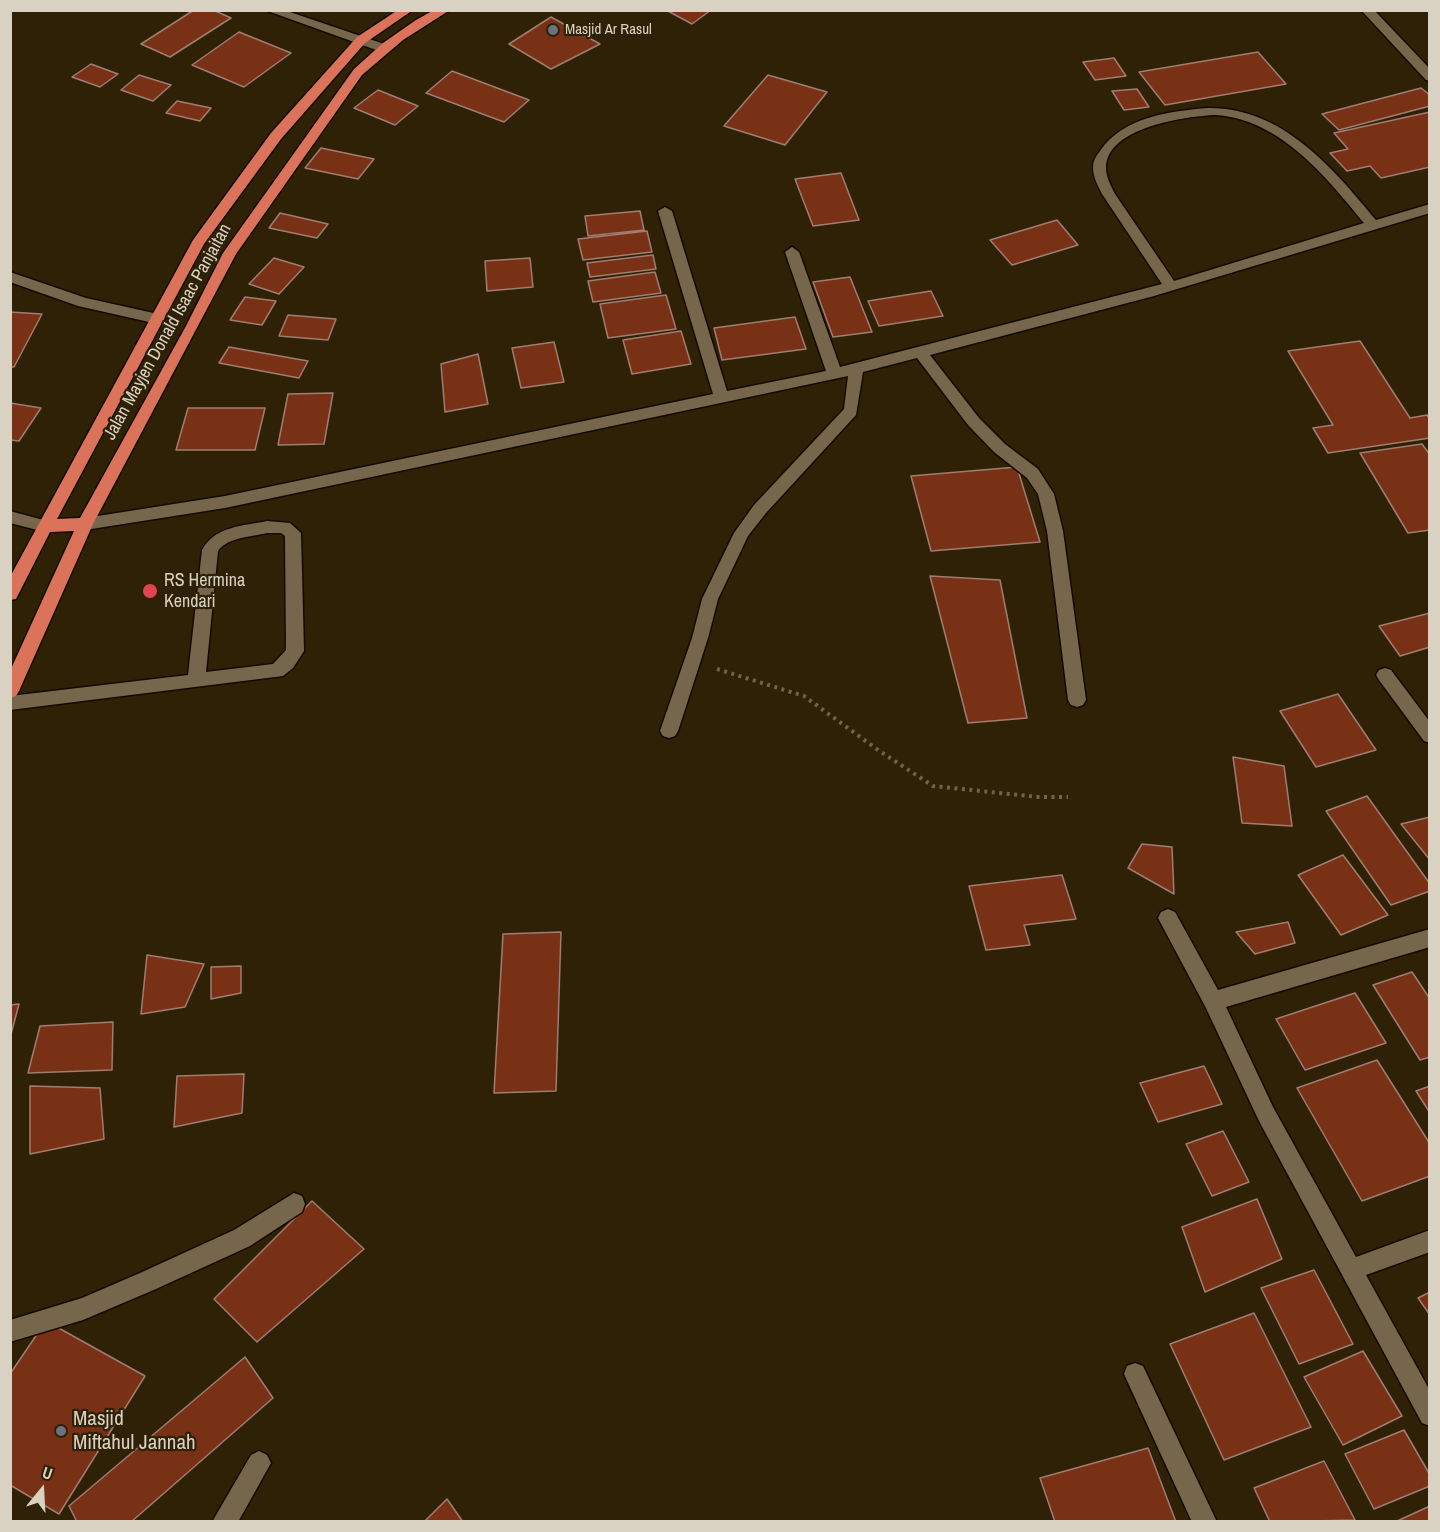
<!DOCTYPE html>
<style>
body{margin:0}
#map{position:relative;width:1440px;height:1532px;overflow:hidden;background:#2e2106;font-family:"Archivo Narrow",sans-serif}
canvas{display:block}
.frame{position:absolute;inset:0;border:12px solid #d9d1c1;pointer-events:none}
.north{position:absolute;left:12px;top:1460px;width:60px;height:60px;-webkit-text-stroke:4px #2e2106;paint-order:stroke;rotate:18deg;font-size:16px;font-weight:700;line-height:24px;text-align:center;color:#d9d1c1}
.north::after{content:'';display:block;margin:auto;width:21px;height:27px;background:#d9d1c1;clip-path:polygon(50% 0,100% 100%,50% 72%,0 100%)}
</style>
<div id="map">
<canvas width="1440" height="1532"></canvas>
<div class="frame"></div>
<div class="north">U</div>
</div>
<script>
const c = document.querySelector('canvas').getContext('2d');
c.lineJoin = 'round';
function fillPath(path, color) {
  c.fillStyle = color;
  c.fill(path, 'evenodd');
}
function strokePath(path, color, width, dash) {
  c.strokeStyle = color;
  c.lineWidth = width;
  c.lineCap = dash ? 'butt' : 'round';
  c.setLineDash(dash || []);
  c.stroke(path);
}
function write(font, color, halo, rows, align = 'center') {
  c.font = font + ' "Archivo Narrow",sans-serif';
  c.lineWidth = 4.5;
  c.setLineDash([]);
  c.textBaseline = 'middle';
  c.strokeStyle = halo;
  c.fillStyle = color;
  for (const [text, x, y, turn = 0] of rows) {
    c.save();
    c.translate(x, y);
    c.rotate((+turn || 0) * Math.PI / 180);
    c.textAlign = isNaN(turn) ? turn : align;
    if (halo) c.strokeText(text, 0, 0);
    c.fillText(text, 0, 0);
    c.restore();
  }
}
const building = new Path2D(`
 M194,10H213L231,18L170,57L141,44Z
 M666,10H711L692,24Z
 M551,17L600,44L551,69L509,44Z
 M239,32L291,53L244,87L192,65Z
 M1258,52L1286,84L1165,105L1139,72Z
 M1114,58L1126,76L1095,80L1083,62Z
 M91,64L118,74L100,87L72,77Z
 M452,71L529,100L504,122L426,93Z
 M139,75L171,85L153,101L121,90Z
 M768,75L827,92L785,145L724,126Z
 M1421,88L1430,95V106L1339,130L1322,114Z
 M1137,89L1149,107L1124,110L1112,91Z
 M378,90L418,106L395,125L354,108Z
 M177,101L211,108L200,121L166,113Z
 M1430,112V167L1381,178L1370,166L1347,171L1330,153L1348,149L1334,133Z
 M321,148L374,159L358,179L305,168Z
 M841,173L859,220L813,226L795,179Z
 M640,211L644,230L588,236L585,216Z
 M280,213L328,224L317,238L269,228Z
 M1057,220L1078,245L1012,265L990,240Z
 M647,231L652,252L583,260L578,239Z
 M653,255L656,269L590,277L587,263Z
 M274,258L304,267L279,294L249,284Z
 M530,258L533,287L487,291L485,261Z
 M655,272L661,293L593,302L588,281Z
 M850,277L872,332L833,337L813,282Z
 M931,291L943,316L879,326L868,301Z
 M666,295L676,329L608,338L600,304Z
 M245,297L276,301L262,325L230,320Z
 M10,312L42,314L14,367H10Z
 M288,315L336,319L328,340L279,336Z
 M795,317L806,349L722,360L714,328Z
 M681,331L691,364L632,374L623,340Z
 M1360,341L1410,418L1427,415L1430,419V438L1328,453L1313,428L1333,425L1288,351Z
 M554,342L564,382L521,388L512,348Z
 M229,347L308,361L299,378L219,363Z
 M478,354L488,404L445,412L441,364Z
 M333,393L324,444L278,445L288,394Z
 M10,403L41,408L19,441L10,440Z
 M188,408H265L255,450H176Z
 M1422,444L1430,455V530L1408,533L1360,453Z
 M1017,467L1040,542L931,551L911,476Z
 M930,576L1000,580L1027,718L968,723Z
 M1430,613V647L1400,656L1379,626Z
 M1338,694L1376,750L1316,767L1280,711Z
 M1233,757L1284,766L1292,826L1242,823Z
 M1367,796L1430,884V891L1391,905L1326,811Z
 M1430,817V860L1401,824Z
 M1142,844L1172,847L1174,894L1128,868Z
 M1343,855L1388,915L1341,935L1298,875Z
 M1062,875L1076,919L1024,925L1030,945L986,950L969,886Z
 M1288,922L1295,943L1255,954L1236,932Z
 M561,932L556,1091L494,1093L503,934Z
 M147,955L204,964L185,1007L141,1014Z
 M241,966V993L211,999V967Z
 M1412,972L1430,999V1057L1420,1060L1373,985Z
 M1355,993L1386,1043L1305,1070L1276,1019Z
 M19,1004L10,1038V1005Z
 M113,1022L112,1070L28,1073L40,1026Z
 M1377,1060L1430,1144V1176L1362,1201L1297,1088Z
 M1204,1066L1222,1104L1158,1122L1140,1083Z
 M244,1074L242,1113L174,1127L177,1076Z
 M30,1086L100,1088L104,1139L30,1154Z
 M1430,1086V1113L1416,1091Z
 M1223,1131L1249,1182L1212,1196L1186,1144Z
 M1257,1199L1282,1259L1205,1292L1182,1227Z
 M312,1201L364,1249L257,1342L214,1299Z
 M1314,1270L1353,1344L1299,1364L1261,1288Z
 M1430,1292V1315L1418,1298Z
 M1254,1313L1311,1427L1224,1460L1170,1344Z
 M46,1321L145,1376L59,1514L10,1485V1374Z
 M1363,1351L1402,1416L1343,1445L1304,1377Z
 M245,1357L273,1398L131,1522H77L69,1506Z
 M1404,1430L1430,1475V1486L1374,1509L1345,1454Z
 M1148,1448L1176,1522H1055L1040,1478Z
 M1324,1461L1355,1520L1270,1522L1254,1488Z
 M447,1499L463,1522H424Z
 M1430,1506V1522H1395Z`);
const path = new Path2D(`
 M717,669L804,696L878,750L933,786L1038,797H1068`);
const minor = new Path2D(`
 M265,10H284L387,45L389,48L387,51H379Z
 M1361,10H1374L1430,69V81L1426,80Z
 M1208,108C1282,107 1333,168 1376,220L1430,204V213L1154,296L930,355L979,418L1005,444L1038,469L1054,494L1063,531L1086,700L1083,705L1077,707L1071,705L1068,700L1047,531L1038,494L1027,478L994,452L968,425L917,358L863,372L856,415L766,513L748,536L718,599L708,638L678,731L675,736L669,738L663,736L660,731L692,638L702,599L734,533L754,505L844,409L848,376L225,508L85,530L79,528L77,524L79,520L85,518L225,496L713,394L658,211L665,207L672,211L727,391L826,371L785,252L792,247L799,252L840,367L1162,284L1102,194C1098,186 1093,177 1093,168C1093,161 1096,156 1100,151C1123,117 1170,111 1208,108ZM1216,115C1280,119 1327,178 1364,223L1174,281L1115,194C1111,186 1106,177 1106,168C1106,127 1187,116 1216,115Z
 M10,272L86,298L158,314L165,319L158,324L78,306L10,282Z
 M10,511L51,522L53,526L51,530L45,532L10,523Z
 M267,521L290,523L301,533L304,651L293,668L283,676L10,710V696L188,675L202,550C215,526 243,526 267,521ZM267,533H281L285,536L286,650L273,664L206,672L218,551C228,537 251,537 267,533Z
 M1385,668L1391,670L1430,722V743L1424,741L1379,680L1376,675L1379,670Z
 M1168,909L1175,912L1218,990L1430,929V947L1226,1007L1273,1107L1356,1257L1430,1230V1252L1366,1275L1430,1391V1426L1422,1423L1259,1121L1206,1008L1158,918L1161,912Z
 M294,1193L302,1196L305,1204L302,1212L250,1246L156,1289L83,1320L10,1342V1320L82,1298L140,1273L234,1230Z
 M1135,1363L1143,1366L1217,1522H1192L1124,1374L1127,1366Z
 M259,1451L267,1455L271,1463L238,1522H212L251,1455Z`);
const highway = new Path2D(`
 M398,10H413L365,43L281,139L204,244L57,519L80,518L186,326L223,253L354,69L383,43L416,20L434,10H450L403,40L362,75L236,254L93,524L19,691L16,696L10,698V671L74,531L50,532L16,599L10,600V577L193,240L271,133L340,56L357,37Z`);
const markers = [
 [553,30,6,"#6b7280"],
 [150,591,8,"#e0444e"],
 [61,1431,6,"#6b7280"]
];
const farPoinames = [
 ["Masjid Ar Rasul",565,30]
];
const streetNames = [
 ["Jalan Mayjen Donald Isaac Panjaitan",168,332,-61]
];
const poiNames = [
 ["RS Hermina",164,581],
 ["Kendari",164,602]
];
const nearPoinames = [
 ["Masjid",73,1419],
 ["Miftahul Jannah",73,1443]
];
fillPath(building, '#793116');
strokePath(building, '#9f7d72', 1.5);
strokePath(minor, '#160a00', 3);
strokePath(highway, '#160a00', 3);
strokePath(path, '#6e634c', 4, [3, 4.5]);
fillPath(minor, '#76664b');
fillPath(highway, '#db735b');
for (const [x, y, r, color] of markers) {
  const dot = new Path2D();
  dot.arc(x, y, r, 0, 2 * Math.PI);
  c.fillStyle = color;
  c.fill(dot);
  strokePath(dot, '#2e2106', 2);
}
write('15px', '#d9d1c1', '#2e2106', farPoinames, 'left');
write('18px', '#d9d1c1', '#2e2106', streetNames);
write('18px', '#d9d1c1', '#2e2106', poiNames, 'left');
write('21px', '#d9d1c1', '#2e2106', nearPoinames, 'left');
</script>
